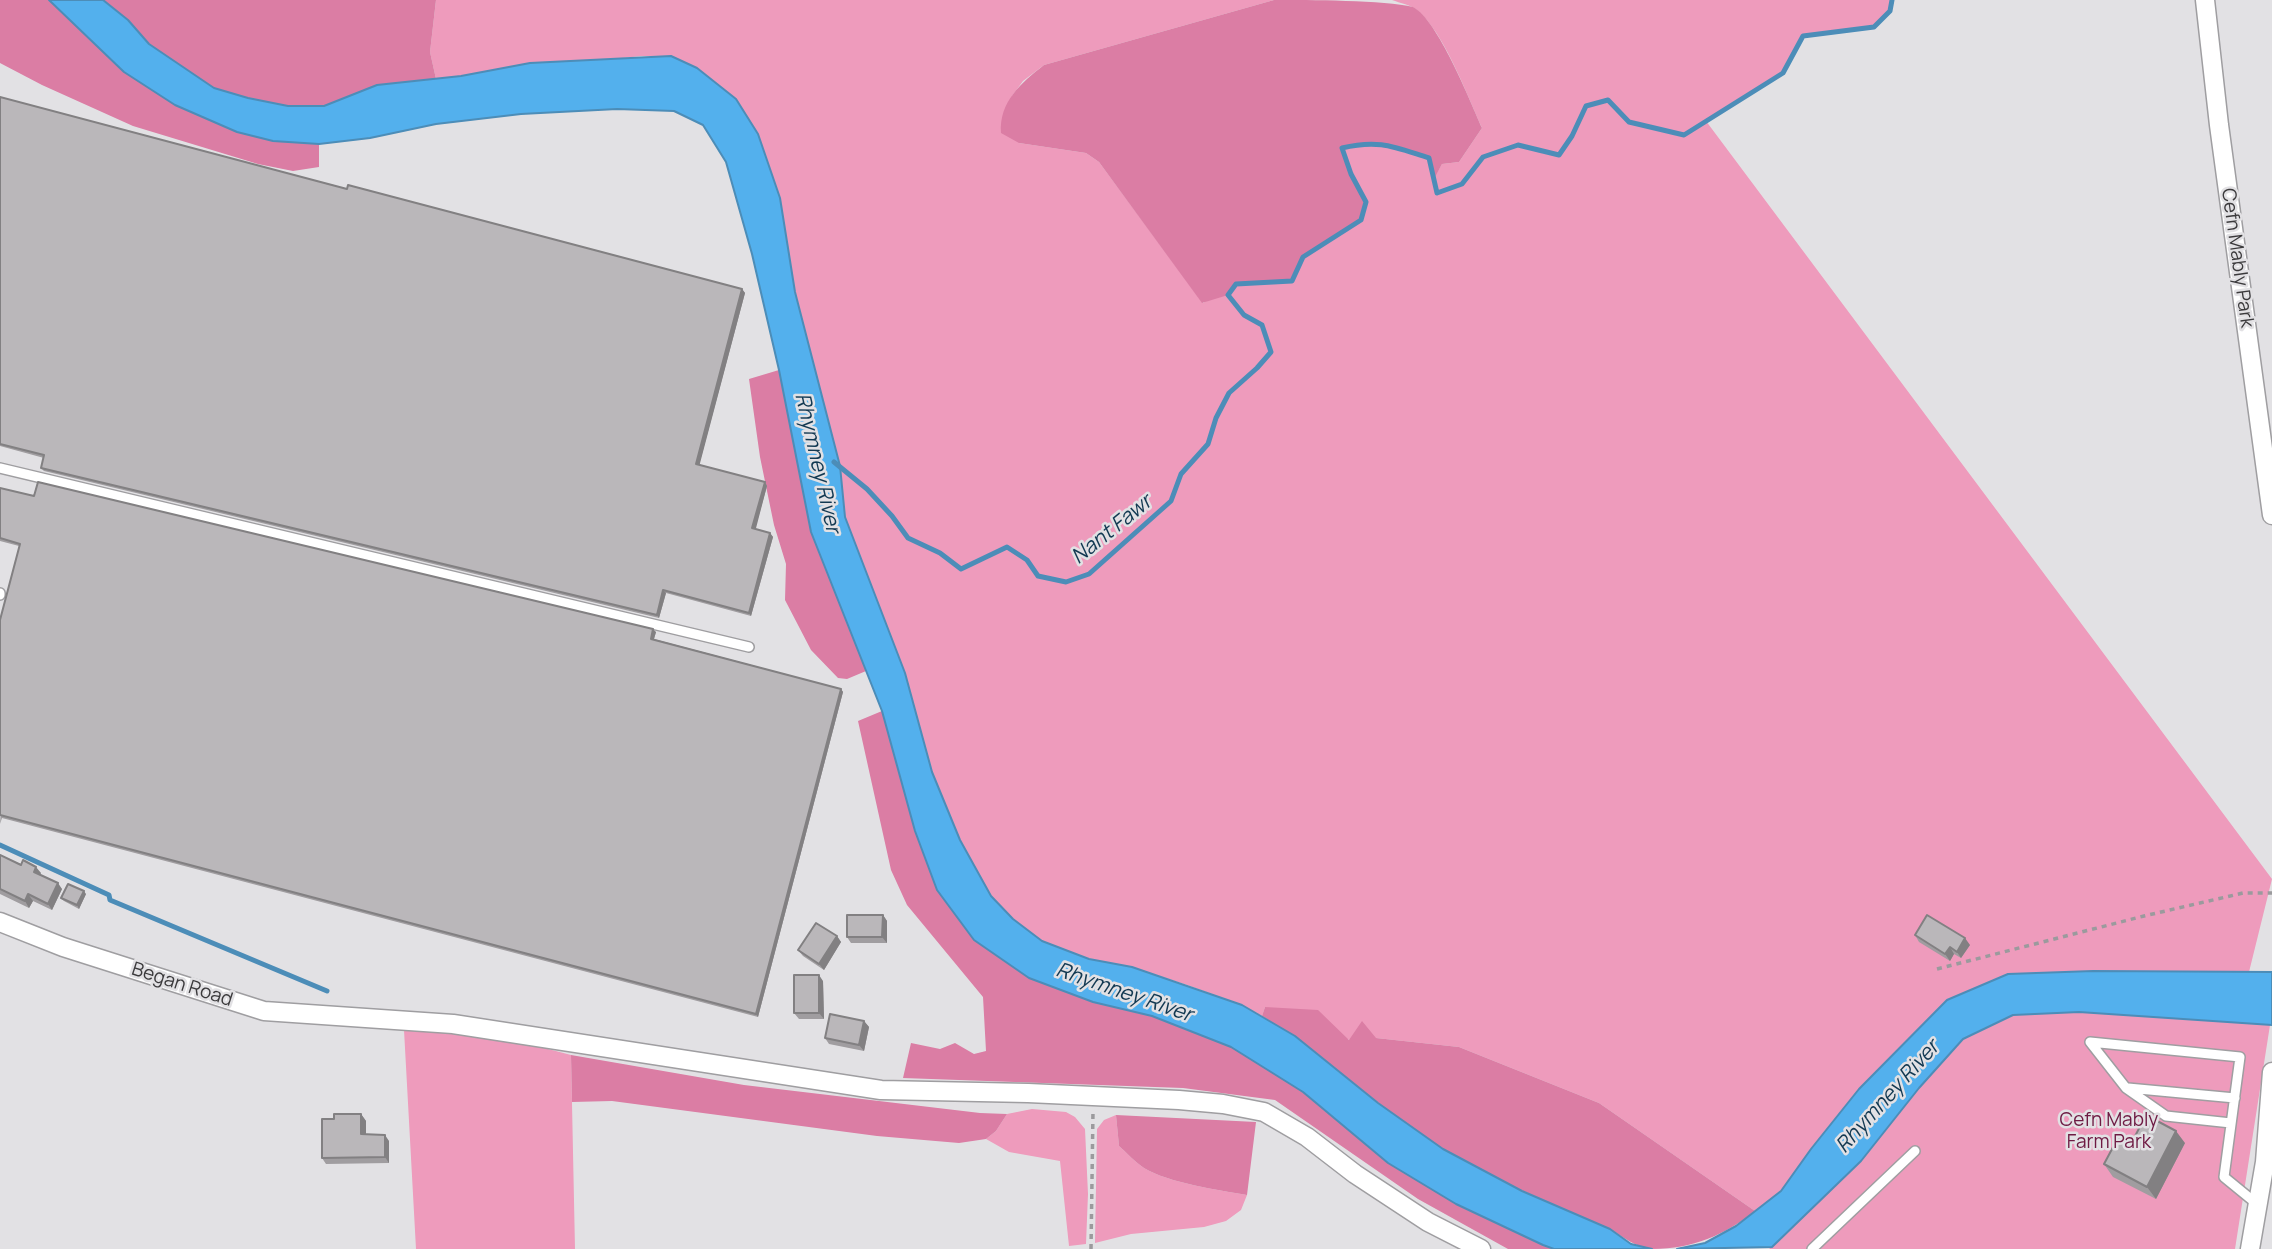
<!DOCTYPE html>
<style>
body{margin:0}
canvas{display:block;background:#e2e1e4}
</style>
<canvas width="2272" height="1249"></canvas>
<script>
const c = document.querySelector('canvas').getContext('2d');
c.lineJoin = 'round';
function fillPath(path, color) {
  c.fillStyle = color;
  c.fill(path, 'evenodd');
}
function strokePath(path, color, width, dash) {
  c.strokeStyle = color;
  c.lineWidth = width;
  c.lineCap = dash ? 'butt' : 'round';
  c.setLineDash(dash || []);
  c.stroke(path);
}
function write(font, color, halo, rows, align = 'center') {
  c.font = font + ' Manrope,sans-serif';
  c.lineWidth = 5;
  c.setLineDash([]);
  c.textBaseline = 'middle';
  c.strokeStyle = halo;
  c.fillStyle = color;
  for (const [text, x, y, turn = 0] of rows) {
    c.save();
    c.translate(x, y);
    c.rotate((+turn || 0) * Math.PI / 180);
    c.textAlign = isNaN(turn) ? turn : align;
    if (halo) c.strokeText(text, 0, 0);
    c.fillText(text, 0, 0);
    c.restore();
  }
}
const green = new Path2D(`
 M436,0H1274L1044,65L1023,81L1012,96L1019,143L1086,153L1099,162L1203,303L1236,284L1292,281L1303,257L1361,220L1366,202L1351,174L1342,148C1379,139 1394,147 1429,158L1434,178L1442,164L1459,162L1482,128C1467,95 1444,32 1417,10C1411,5 1400,3 1392,0H1892L1890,11L1874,27L1803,36L1783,73L1706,121L2272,879L2249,972L2093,971L2008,974L1811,1149L1781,1191L1755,1211L1599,1103L1459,1047L1376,1038L1350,1040L1265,1007L1262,1016L1242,1005L1187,985L1132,967L1089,959L1042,941L1013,919L991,896L960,840L932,772L905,673L845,517L840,466L795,292L780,198L671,56H641L436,79L430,52Z
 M2079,1012L2270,1025L2235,1249H1769L1861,1161L1919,1088L1963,1039L2013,1015Z
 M404,1030C462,1029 515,1040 571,1055L575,1249H416Z
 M1032,1109L1066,1112L1075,1117L1085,1129L1088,1194L1086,1244L1069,1246L1060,1161L1009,1152L986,1139L996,1131L1007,1114Z
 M1116,1115L1119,1146C1127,1153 1135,1162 1144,1168C1169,1183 1218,1190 1247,1195L1241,1210L1226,1221L1204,1227L1131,1234L1095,1243L1097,1129L1104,1120Z`);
const forest = new Path2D(`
 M0,0H49L124,72L175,105L237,132L273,141L319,144V167L293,171L258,164L133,126L42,85L0,63Z
 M103,0H436L430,52L436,79L377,85L324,106H288L248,98L214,88L149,44L128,20Z
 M1274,0C1308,0 1385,0 1413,7C1438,20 1470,101 1482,128L1459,162L1442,164L1434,179L1429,158C1395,147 1379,139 1342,148L1351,174L1366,202L1361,220L1303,257L1292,281L1236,284L1228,295L1202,303L1099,162L1086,153L1019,143L1001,133C999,102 1021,83 1044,65Z
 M779,370L811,532L866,671L847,679L838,678L811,650L785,600L786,564L774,525L760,457L749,379Z
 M882,711L915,831L937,890L974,940L1093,1002L1152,1016L1231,1047L1303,1092L1388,1163L1456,1204L1554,1249H1508L1418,1199L1275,1100L1183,1088L903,1078L911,1043L940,1049L955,1043L974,1054L986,1051L983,997L907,905L891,870L858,721Z
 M1265,1007L1318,1010L1349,1040L1362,1021L1376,1038L1459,1047L1599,1103L1755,1211C1725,1235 1692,1249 1653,1249C1635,1247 1625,1238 1610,1229C1603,1225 1594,1222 1586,1219C1538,1197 1487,1177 1442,1148C1379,1109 1326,1055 1262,1016Z
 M571,1055L744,1085L980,1113L1007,1114L996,1131L986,1139L959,1143L877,1136L612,1101L572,1102Z
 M1116,1115L1256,1122L1247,1195C1218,1190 1169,1183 1144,1168C1135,1162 1127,1153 1119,1146Z`);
const water = new Path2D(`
 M49,0H103L128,20L149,44L214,88L248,98L288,106H324L377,85L461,76L530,63L671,56L697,68L736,99L758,134L780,198L795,292L840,466L845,517L905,673L932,772L960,840L991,896L1013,919L1042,941L1089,959L1132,967L1242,1005L1295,1036L1378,1103L1443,1149L1522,1191L1610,1229L1631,1244L1652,1249H1554L1543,1245L1456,1204L1388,1163L1303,1092L1231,1047L1152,1016L1093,1002L1029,978L974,940L937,890L915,831L882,711L811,532L779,370L752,254L726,162L703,125L674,111L617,109L521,114L436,124L370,138L319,144L273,141L237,132L175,105L124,72Z
 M2093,971L2272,972V1025L2079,1012L2013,1015L1963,1039L1919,1088L1861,1161L1772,1247L1677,1249L1705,1243L1736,1226L1781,1191L1811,1149L1859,1089L1947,1000L2008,974Z`);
const stream = new Path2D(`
 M834,462L867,489L892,516L908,538L940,553L961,569L1007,547L1027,560L1038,576L1066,582L1089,574L1171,501L1181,474L1208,444L1216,418L1229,393L1257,368L1271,352L1262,325L1244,315L1228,295L1236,284L1292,281L1303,257L1361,220L1366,202L1351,174L1342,148C1379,139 1394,147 1429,158L1437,193L1462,184L1483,157L1518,145L1559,155L1572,136L1586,106L1608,100L1629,122L1684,135L1783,73L1803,36L1874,27L1890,11L1892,0
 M0,845L109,895L110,900L327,991`);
const path = new Path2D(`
 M1937,969L2144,916L2243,893H2272
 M1091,1249L1093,1111`);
const service = new Path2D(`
 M0,468L749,647
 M0,593V595
 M2128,1088L2235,1098
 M2231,1123L2166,1116L2126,1088L2090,1042L2240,1057L2224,1177L2257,1204
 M1812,1249L1915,1151`);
const minor = new Path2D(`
 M2205,0L2219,125L2272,515
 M0,922L63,947L264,1011L453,1024L881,1090L1028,1093L1179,1100L1223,1104L1264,1112L1307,1137L1355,1174L1428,1222L1481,1249
 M2250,1249L2265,1162L2272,1072`);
const wall = new Path2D(`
 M0,97L347,189L742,289L745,293L699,465L765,482L767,486L755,529L770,533L773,537L751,616L666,593L659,618L44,471L41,468L44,458L0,446Z
 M0,488L34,496L656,632L654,639L841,689L843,692L758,1017L2,818L0,824L19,546L0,541Z
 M0,855L41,873L40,874L62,889L52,910L33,901L29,908L0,894Z
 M86,894L79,909L64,901L61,898Z
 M883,915L887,921V943H851L847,937Z
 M1915,935L1970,945L1961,958L1954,954L1950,961L1919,942Z
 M837,936L841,942L824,970L803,956L798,950Z
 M823,981L824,1019H799L794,1013Z
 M864,1021L869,1027L864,1051L829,1044L825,1038Z
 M361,1114L366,1121V1134L389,1141V1163L326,1164L322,1158L334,1119Z
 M2132,1142L2185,1143L2156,1199L2113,1177L2104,1164Z`);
const shadedWall = new Path2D(`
 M742,289L745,293L699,467L696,464Z
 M765,482L767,486L755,532L752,528Z
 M770,533L773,537L751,616L749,613Z
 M663,590L666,593L659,618L657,615Z
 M653,629L656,632L653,642L651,639Z
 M841,689L843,692L758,1017L756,1014Z
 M36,867L41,873L38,878L34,872Z
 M58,883L62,889L52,910L48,904Z
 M84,891L86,894L79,909L77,905Z
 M28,894L33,901L29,908L25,901Z
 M883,915L887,921V943L882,937Z
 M837,936L841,942L824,970L819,964Z
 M1965,938L1970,945L1961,958L1957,952Z
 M1950,947L1954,954L1950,961L1945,954Z
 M819,975L823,981L824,1019L819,1013Z
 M864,1021L869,1027L864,1051L859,1045Z
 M361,1114L366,1121V1141L361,1134Z
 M2176,1131L2185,1143L2156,1199L2147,1187Z
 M385,1135L389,1141V1163L385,1157Z`);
const building = new Path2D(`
 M0,97L347,189L348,185L742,289L696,464L765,482L752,528L770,533L749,613L663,590L657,615L41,468L44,455L0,444Z
 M38,482L653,629L651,639L841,689L756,1014L0,815V620L20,544L0,538V488L34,496Z
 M0,855L21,865L23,860L36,867L34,872L58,883L48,904L28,894L25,901L0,889Z
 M68,884L84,891L77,905L61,898Z
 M847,915H883L882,937H847Z
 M1927,915L1965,938L1957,952L1950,947L1945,954L1915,935Z
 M816,923L837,936L819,964L798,950Z
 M794,975H819V1013H794Z
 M830,1014L864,1021L859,1045L825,1038Z
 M334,1114H361V1134L385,1135V1157L322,1158V1119H334Z
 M2146,1115L2176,1131L2147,1187L2104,1164L2119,1136L2132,1142Z`);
const streetNames = [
 ["Cefn Mably Park",2237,258,82],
 ["Began Road",182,985,18]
];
const parkNames = [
 ["Cefn Mably",2109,1121],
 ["Farm Park",2109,1143]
];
const waterNames = [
 ["Rhymney River",817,463,77],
 ["Nant Fawr",1112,530,-39],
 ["Rhymney River",1124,993,19],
 ["Rhymney River",1888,1097,-48]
];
fillPath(green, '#ee9bbc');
fillPath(forest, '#db7da4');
fillPath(water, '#53b0ed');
strokePath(water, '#4c8db8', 2);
strokePath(stream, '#4c8db8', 5);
strokePath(service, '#9f9ea1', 12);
strokePath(minor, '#9f9ea1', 21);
strokePath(path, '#9b9a9d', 3.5, [5, 5]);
strokePath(service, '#fff', 9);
strokePath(minor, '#fff', 18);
fillPath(wall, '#a09da0');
fillPath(shadedWall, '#828082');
fillPath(building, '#bab7ba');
strokePath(building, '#828082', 2);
write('19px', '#3b3a3c', '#e2e1e4', streetNames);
write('19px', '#6e1a43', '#e2e1e4', parkNames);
write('italic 21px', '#123952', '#e2e1e4', waterNames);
</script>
